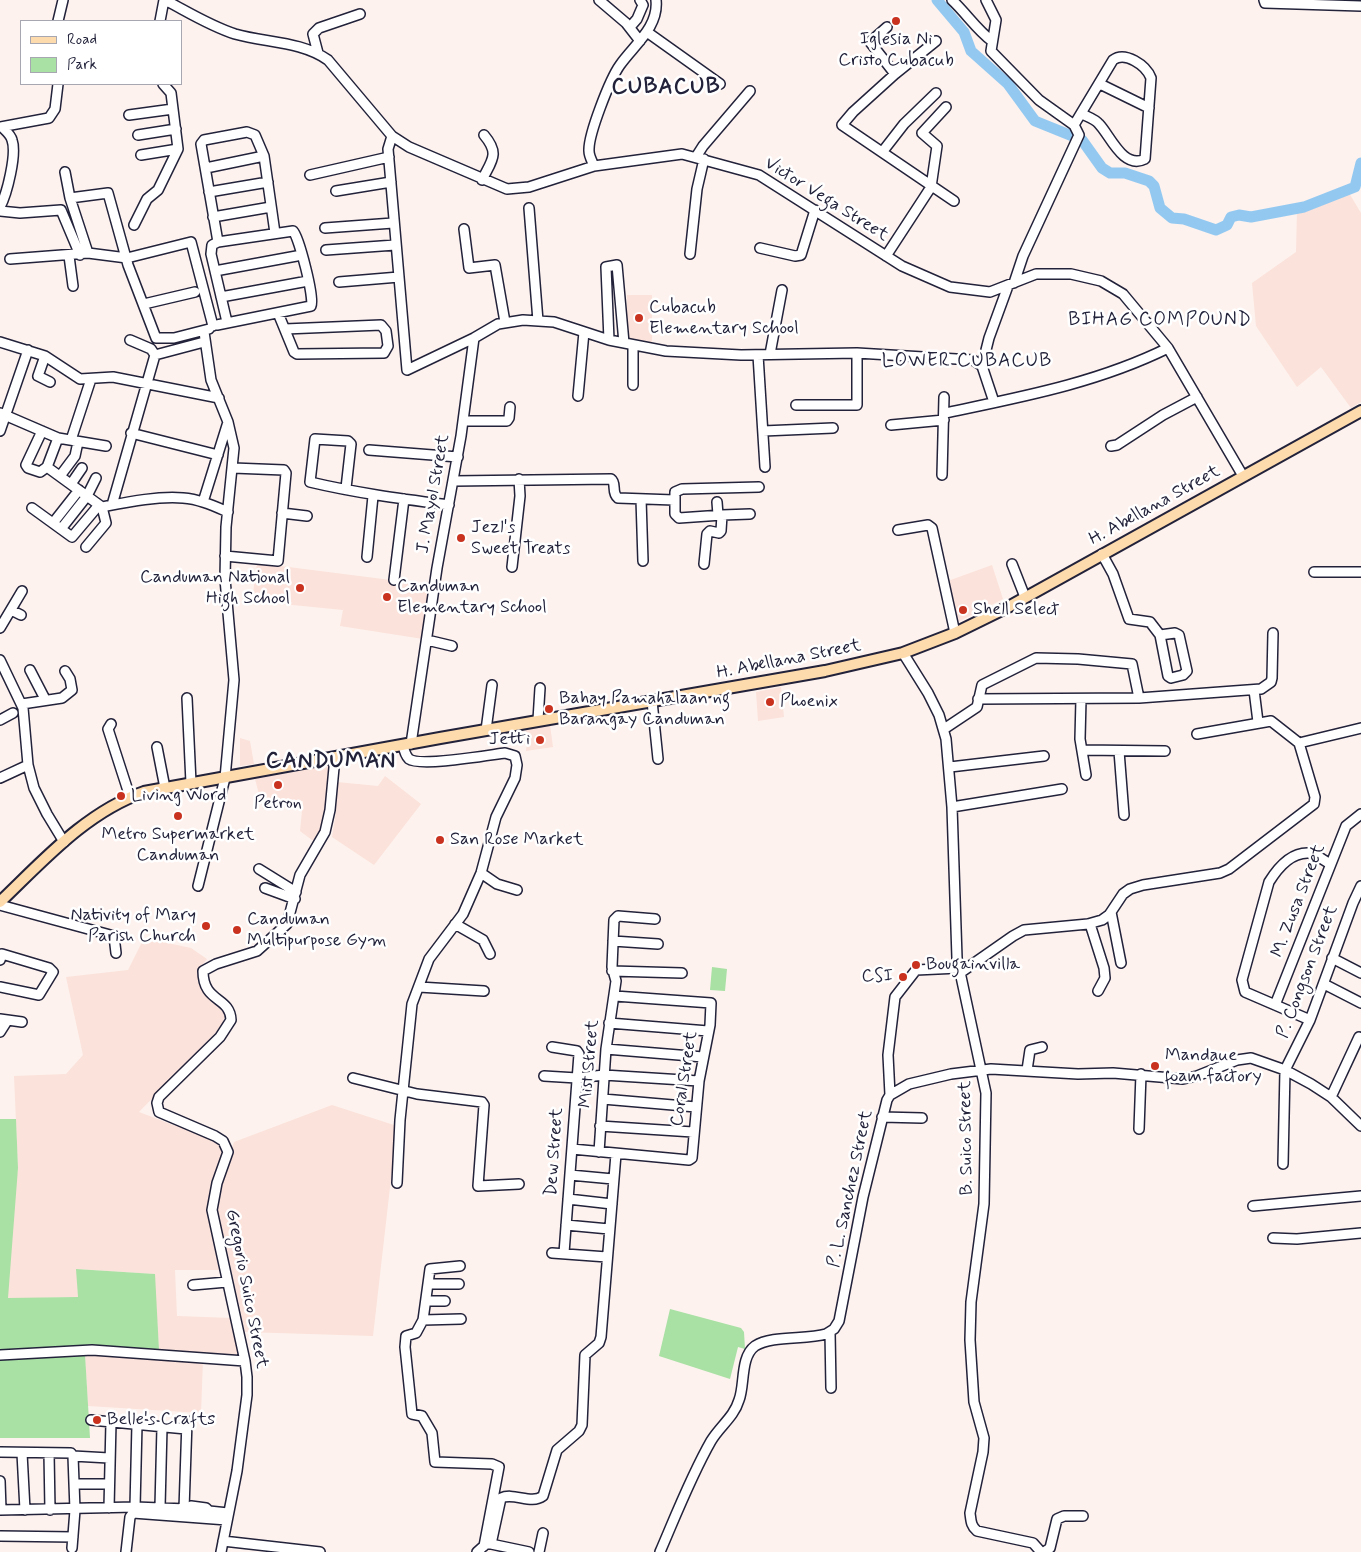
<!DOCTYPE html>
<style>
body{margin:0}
#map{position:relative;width:1361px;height:1552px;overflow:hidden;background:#fdf2ee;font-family:Mynerve,sans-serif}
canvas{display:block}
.legend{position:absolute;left:20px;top:20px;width:162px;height:65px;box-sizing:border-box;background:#fff;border:1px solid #a7a7b1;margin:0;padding:6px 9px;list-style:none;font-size:15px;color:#22223b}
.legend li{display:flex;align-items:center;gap:10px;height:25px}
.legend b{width:25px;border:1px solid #a7a7b1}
</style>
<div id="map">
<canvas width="1361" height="1552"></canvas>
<ul class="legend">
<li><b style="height:6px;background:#fedbac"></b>Road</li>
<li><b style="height:14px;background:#a9e0a4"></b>Park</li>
</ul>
</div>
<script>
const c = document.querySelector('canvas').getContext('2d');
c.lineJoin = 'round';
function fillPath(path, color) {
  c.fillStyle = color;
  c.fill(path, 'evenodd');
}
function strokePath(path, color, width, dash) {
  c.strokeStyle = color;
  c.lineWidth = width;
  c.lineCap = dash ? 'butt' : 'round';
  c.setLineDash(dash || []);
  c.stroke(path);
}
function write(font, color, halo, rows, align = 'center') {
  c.font = font + ' Mynerve,sans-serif';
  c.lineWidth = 5;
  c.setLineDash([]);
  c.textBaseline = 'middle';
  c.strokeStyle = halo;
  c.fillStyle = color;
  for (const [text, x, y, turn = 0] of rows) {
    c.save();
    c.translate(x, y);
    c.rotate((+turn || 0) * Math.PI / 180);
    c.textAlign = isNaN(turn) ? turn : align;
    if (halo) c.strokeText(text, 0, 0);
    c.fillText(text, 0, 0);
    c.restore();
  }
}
const built = new Path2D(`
 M1349,193L1361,213V402L1351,408L1321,367L1297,387L1256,326L1252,283L1296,252L1297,210Z
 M627,295H652V344L627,341Z
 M257,563L430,585L423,639L340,626L343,610L252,601Z
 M992,565L1003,599L956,623L945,582Z
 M781,687L784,717L758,721L756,692Z
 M550,725L553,747L526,751L528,734L525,730Z
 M240,738L250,741L254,764L240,766Z
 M331,765L327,810L321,835L316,843L300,831L303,801L263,809L255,779Z
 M385,776L421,804L374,865L332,837L336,812L337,782L378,786Z
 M144,938L191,948L207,959L199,969L198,982L204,994L225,1014L222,1026L139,1112L210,1139L220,1144L224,1149L207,1211L219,1270H175L177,1316L231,1318L242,1357L159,1350L154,1274L77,1269L78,1297L0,1299L18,1168L14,1076L66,1074L83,1055L66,977L128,970Z
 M332,1105L397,1126L373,1336L245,1332L222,1228L219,1227L215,1211L217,1190L234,1142Z
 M85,1354L203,1359L201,1413L88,1406Z`);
const green = new Path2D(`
 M712,967L727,969L725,991L710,990Z
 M0,1119H16L18,1168L8,1298L78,1297L76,1269L155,1274L159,1350L140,1349L141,1356L85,1354L90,1438H0Z
 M670,1309L741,1328L744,1332L745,1349L738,1347L730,1379L659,1356Z`);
const river = new Path2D(`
 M937,0L964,32L971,51L1008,84L1035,121L1082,140L1102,168L1110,173H1125L1149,181L1154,186L1160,208L1172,218L1184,219L1216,230L1227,225L1231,217L1239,215L1251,217L1304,207L1355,187L1361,163`);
const minor = new Path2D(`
 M165,0C188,12 210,26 235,34C266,43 301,41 328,60L392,136L409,147L507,189L529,187L594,166L682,154L759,175L902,266L950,287L990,292L1036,274H1071L1101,281L1123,294L1168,348L1243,476
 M599,0L626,23L640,41
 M952,0C966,13 977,30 992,41
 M986,0L996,20L991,51L1039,100L1074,125L1079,135L1023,256L1014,283
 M1264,0L1265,3L1361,6
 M58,21L63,0
 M160,21L164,0
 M630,27L637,19L643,5L640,0
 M887,27L870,42L895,74
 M647,32L720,84
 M936,41L895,74L853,112L842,125L954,201
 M318,53L313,34L319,28L360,14
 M1100,84L1149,108
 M129,115L173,109
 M1074,125L1113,60C1125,51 1146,65 1151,78L1145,159C1123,170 1110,135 1099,124C1095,119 1088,117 1082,114
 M0,127L49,118L55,109L58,84
 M138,135L176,129
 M392,136L388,149L407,370L474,338L498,324L523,320L554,322L609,340L666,351L741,355L857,353L973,360L982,366L994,402
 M883,151L904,124L936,93
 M141,155L178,149
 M696,157L703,146L750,91
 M594,166C592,161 589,156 589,151C588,135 610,79 620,65C634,45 659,27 656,0
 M206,168L264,156
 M65,172L70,198L88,253
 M310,175L389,157
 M482,180C492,160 500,154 484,135
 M336,191L391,182
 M209,192L268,182
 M70,198L108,193L128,265L156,338H174L209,329
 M0,207C7,194 17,154 12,140C11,135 5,130 2,127
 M529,208L538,321
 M0,211L20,213L61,210L80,255
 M213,217L271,207
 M134,225L147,199L158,190L178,149L171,93L163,84
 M325,228L393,223
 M464,229L469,268L495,265L505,322
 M218,242L201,144L204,140L247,132L255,135L264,156L275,233
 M760,248L795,256L801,255L815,210
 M326,250L395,245
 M690,254L697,189L704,159
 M69,256L73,286
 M886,256L931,187L937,146L922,133L946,107
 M10,259L88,253L127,258L191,242L213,326
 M215,271L302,255
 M339,282L399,277
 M221,297L308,281
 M144,304L195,292
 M278,313L294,352L297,354L384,353L388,346L386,331L381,325L285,329
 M217,325L311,306C315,299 299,237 293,231L218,242L212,245L211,254L227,322
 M609,340L606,267L617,265L624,343
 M0,342L45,356L80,379L113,377L219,398
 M633,345V385
 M770,354L782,290
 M155,355L204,342
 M758,355L765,467
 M45,356L38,376L50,382
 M982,366L989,338L1008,286
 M578,396L584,332
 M796,405H857V353
 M0,413L58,438L106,446
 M945,413C1021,397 1097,383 1168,348
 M463,421H507L509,418L510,407
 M891,425L944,420
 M0,431L28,350
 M42,431L26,465L28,468L40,472L47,467
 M763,431L833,428
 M131,433L218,455
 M58,438L47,467L102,507C128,502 157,496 183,498C199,499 214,506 228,512
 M71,440L91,379
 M1111,446L1117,445L1163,415L1197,397
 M369,450L458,457
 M942,475L944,397
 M60,476L75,456L78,442
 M454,481L611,479C617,483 611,493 618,498L674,500
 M71,484L82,468
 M346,488L351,444L348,441L315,439L310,482C356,493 403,499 449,505
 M641,499L643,561
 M203,502L228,422
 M717,502L718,515
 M112,505L155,355L151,349L130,340
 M32,508L72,537L99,505
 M282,513L307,516
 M722,515L679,518L675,514V492L682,489L759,487
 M53,523L79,490
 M61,529L87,496L96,478
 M898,530L928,525L932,528L955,633
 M86,547L106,523L102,507
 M1102,554L1113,574L1129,619L1150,622L1160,635L1168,676L1171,678L1183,675L1187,671L1179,635L1175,633L1160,635
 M225,556L278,561L286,473L284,470L233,468
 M367,557L373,496
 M704,564L707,534L710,531L719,533L721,531L722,515L750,514
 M1012,564L1025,597
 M512,567L520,496L519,479
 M1314,572H1361
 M394,580L404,499
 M11,610L21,615
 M0,628L22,591
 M427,640L452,646
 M903,653L928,693L939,715L946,739L952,807L957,958L986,1093L984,1204L971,1302L970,1340L974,1402L984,1438L983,1452L970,1513C971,1521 971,1526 977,1531L1033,1543L1041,1552
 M0,660L23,708L28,765L34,788L47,814L64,842
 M30,670L45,699
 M1254,690L1258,722
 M187,698L191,783
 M978,699L1139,698L1261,689L1271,682L1272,678L1273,633
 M1081,699L1080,739L1086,775
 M652,701L658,759
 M22,704L62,698L72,690L70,679L65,671
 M0,720L13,713
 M538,720L540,688
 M111,724L108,729L130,797
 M944,729L977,707L982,685L1036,658L1078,659L1132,664L1139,698
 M486,730L492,685
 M1299,743L1361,728
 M411,744L437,568L461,436L474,338
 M157,747L165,788
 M1082,750L1165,751
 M1119,751L1124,815
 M950,767L1044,756
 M0,778L28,765
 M952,807L1062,789
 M259,869L296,892
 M481,873L497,884L517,890
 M198,886L225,778L234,680L225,579L226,527L234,448L228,422L211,380L204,332
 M265,888L295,899
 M0,905L114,936L116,953
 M1111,912L1121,963
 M455,924L483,940L490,954
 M1090,924L1104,968L1105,978L1098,991
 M613,941L658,944
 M1332,958L1361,973
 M0,960L2,954L49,968L53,972L39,995L0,987
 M612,971L682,973
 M960,973L1013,936L1024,930L1088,924L1102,920L1109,915L1123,894L1130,889L1143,885L1220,873L1229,869L1314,804L1315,797L1299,743L1271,721L1197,734
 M1324,984L1361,1003
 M419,987L484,991
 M1275,1005L1346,826L1361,814
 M0,1019L22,1022
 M1310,1020L1245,992L1242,980L1269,882C1277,869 1291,852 1309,853C1316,854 1325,861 1330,864
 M609,1023L708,1031
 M0,1032L7,1021
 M552,1047L577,1051L579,1054L564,1253
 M606,1049L703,1057
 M1027,1070L1030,1050L1042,1047
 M544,1076L577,1078L604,1075L699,1081
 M353,1078L417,1094L482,1102L484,1105L478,1186L519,1184
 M890,1095L888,1055L895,997L916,970L959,968
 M1331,1097L1359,1037
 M603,1099L696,1107
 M882,1117L922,1118
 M600,1126L693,1132
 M1139,1129L1141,1074
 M572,1149L689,1160L692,1158L699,1081L710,1025L711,1003L615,996
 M599,1152L606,1049L616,981L612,967L614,920L618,916L655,919
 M1283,1164L1285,1070L1310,1020L1353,903L1361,886
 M570,1175L613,1179
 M397,1183L400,1120L412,1004L429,959L463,914L481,873L496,817L515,778L517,765L515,756L505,753C489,755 420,767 409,759C406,756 404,750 403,745
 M568,1199L612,1204
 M1253,1206L1361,1196
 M566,1225L609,1229
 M1273,1238L1297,1239L1361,1233
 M552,1253L607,1257
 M460,1266L430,1269L423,1320L416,1333L406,1336L405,1347L412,1414L422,1416L432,1433L435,1462L492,1464L499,1467L484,1546
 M429,1284H459
 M193,1285L227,1282
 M426,1301H445
 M423,1320L461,1319
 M830,1332L831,1388
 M0,1355L92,1350L245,1361
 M91,1420L186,1429
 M0,1452L71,1453L73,1456L109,1458
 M22,1453L25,1510
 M49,1453L50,1510
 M0,1481L1,1510
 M74,1484H109
 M135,1507L137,1424
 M160,1507L162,1427
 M109,1508L111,1422
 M184,1509L187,1421
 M187,1509L191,1506L206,1508L209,1511
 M0,1510L135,1507L187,1509L189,1513L205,1514L209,1511L228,1513
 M0,1536L73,1537
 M223,1541L320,1552
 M491,1544L501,1498C514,1492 531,1505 543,1496L557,1450L579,1431L582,1425L585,1355L599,1343L601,1337L616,1154
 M72,1548L75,1510L73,1456
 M126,1552L130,1517L133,1513L227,1520
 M221,1552L237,1471L247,1395V1377L245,1361L212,1210L217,1183L228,1152L223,1141L215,1136L159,1112L157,1103L159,1097L220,1037L231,1020C230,996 203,1003 203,971L216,964L257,951L287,924L300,875L325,832L330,810L335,757
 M477,1552L486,1544H491L529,1552
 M539,1552L543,1533
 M660,1552C676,1515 691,1476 711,1441C720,1426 734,1417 739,1400C745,1385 740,1357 755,1346C772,1335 806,1340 826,1334L834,1329L839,1321L863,1197L887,1100L890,1095L909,1084L951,1074L991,1069L1078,1074L1113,1073L1183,1079L1197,1076L1237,1060L1251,1058L1285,1070L1311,1084L1331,1097L1361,1126
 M1044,1552L1050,1548L1057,1519L1064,1516H1083`);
const major = new Path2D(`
 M0,902C43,861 86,812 144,792L440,738L825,671L903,653L955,633L1010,606L1361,411`);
const markers = [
 [896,21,5,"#c8321e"],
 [639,318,5,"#c8321e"],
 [461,538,5,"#c8321e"],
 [300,588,5,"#c8321e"],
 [387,597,5,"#c8321e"],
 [963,610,5,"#c8321e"],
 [770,702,5,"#c8321e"],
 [549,709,5,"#c8321e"],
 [540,740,5,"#c8321e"],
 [278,785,5,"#c8321e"],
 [121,796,5,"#c8321e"],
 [178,816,5,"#c8321e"],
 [440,840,5,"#c8321e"],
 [206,926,5,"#c8321e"],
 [237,930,5,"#c8321e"],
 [916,965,5,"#c8321e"],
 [903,977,5,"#c8321e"],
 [1155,1066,5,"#c8321e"],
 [97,1420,5,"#c8321e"]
];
const poiNames = [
 ["Iglesia Ni",896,40,"center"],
 ["Cristo Cubacub",896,61,"center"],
 ["Cubacub",649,308],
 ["Elementary School",649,329],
 ["Jezl's",471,528],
 ["Sweet Treats",471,549],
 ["Canduman National",290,578,"right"],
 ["High School",290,599,"right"],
 ["Canduman",397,587],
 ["Elementary School",397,608],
 ["Shell Select",973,610],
 ["Bahay Pamahalaan ng",559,699],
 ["Barangay Canduman",559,720],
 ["Phoenix",780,702],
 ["Jetti",530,740,"right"],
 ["Living Word",131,796],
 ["Petron",278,804,"center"],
 ["Metro Supermarket",178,835,"center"],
 ["Canduman",178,856,"center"],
 ["San Rose Market",450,840],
 ["Nativity of Mary",196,916,"right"],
 ["Parish Church",196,937,"right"],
 ["Canduman",247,920],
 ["Multipurpose Gym",247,941],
 ["Bougainvilla",926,965],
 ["CSI",893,977,"right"],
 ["Mandaue",1165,1056],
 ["foam factory",1165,1077],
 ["Belle's Crafts",107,1420]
];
const streetNames = [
 ["Victor Vega Street",826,200,32],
 ["J. Mayol Street",434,494,-80],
 ["H. Abellana Street",1155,506,-29],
 ["H. Abellana Street",789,660,-11],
 ["M. Zusa Street",1299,901,-69],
 ["P. Congson Street",1308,972,-69],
 ["Mist Street",590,1064,-85],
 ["Coral Street",685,1079,-81],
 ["B. Suico Street",967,1138,-91],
 ["Dew Street",555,1152,-86],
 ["P. L. Sanchez Street",851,1189,-78],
 ["Gregorio Suico Street",246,1289,79]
];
const neighbourhoodNames = [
 ["BIHAG COMPOUND",1160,321],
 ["LOWER CUBACUB",967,362]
];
const districtNames = [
 ["CUBACUB",666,88],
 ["CANDUMAN",331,762]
];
fillPath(built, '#fbe2da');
fillPath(green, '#a9e0a4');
strokePath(river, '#93c9f1', 11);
strokePath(minor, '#22223b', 12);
strokePath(major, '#22223b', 14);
strokePath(minor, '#fff', 9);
strokePath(major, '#fedbac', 10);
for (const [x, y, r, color] of markers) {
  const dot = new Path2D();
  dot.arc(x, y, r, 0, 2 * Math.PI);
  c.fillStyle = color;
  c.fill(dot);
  strokePath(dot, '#fff', 2);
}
write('18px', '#22223b', '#fff', poiNames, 'left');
write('18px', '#22223b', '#fff', streetNames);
c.letterSpacing = '1px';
write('19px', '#22223b', '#fff', neighbourhoodNames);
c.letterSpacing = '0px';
c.letterSpacing = '1px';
write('bold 22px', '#22223b', '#fff', districtNames);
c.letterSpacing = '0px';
</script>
